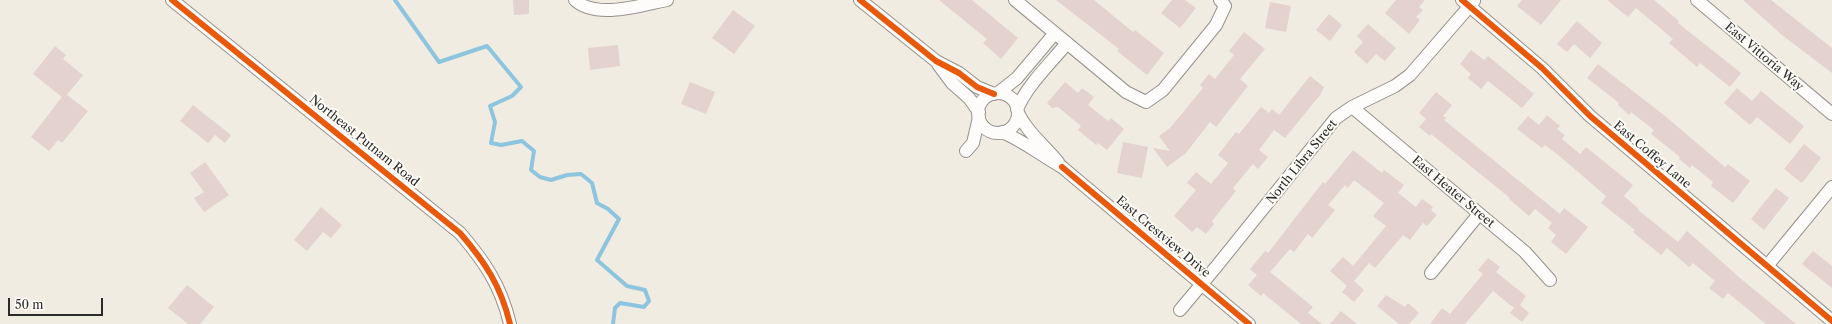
<!DOCTYPE html>
<style>
body{margin:0}
#map{position:relative;width:1832px;height:324px;overflow:hidden;background:#f1ece2;font-family:"Libre Caslon Text",serif}
canvas{display:block}
.scale{position:absolute;left:8px;top:298px;width:95px;height:18px;box-sizing:border-box;border:2px solid #2b2b2b;border-top:0;padding-left:5px;font-size:12px;line-height:14px;white-space:nowrap;color:#2b2b2b;-webkit-text-stroke:3px #fdfcf7;paint-order:stroke}
</style>
<div id="map">
<canvas width="1832" height="324"></canvas>
<div class="scale">50 m</div>
</div>
<script>
const c = document.querySelector('canvas').getContext('2d');
c.lineJoin = 'round';
function strokePath(path, color, width, dash) {
  c.strokeStyle = color;
  c.lineWidth = width;
  c.lineCap = dash ? 'butt' : 'round';
  c.setLineDash(dash || []);
  c.stroke(path);
}
function fillPath(path, color) {
  c.fillStyle = color;
  c.fill(path, 'evenodd');
}
function write(font, color, halo, rows, align = 'center') {
  c.font = font + ' "Libre Caslon Text",serif';
  c.lineWidth = 4;
  c.setLineDash([]);
  c.textBaseline = 'middle';
  c.strokeStyle = halo;
  c.fillStyle = color;
  for (const [text, x, y, turn = 0] of rows) {
    c.save();
    c.translate(x, y);
    c.rotate((+turn || 0) * Math.PI / 180);
    c.textAlign = isNaN(turn) ? turn : align;
    if (halo) c.strokeText(text, 0, 0);
    c.fillText(text, 0, 0);
    c.restore();
  }
}
const stream = new Path2D(`
 M395,0L439,62L487,46L521,87L512,96L490,106L495,122L491,143L501,145L522,141L534,151L531,170L540,177L551,180L567,175L581,174L592,183L597,203L608,209L619,219L597,260L627,286L645,290L649,301L644,307L620,303L615,308L613,324`);
const building = new Path2D(`
 M513,0H529V14L514,15Z
 M939,0H972L1018,38L1001,59L983,43L987,39Z
 M1056,0H1094L1133,32L1135,30L1164,53L1147,75L1117,51L1119,49Z
 M1172,0H1185L1196,8L1180,28L1161,13Z
 M1396,0H1425L1419,7L1423,10L1416,17L1420,20L1409,34L1385,13Z
 M1522,0H1561L1541,25L1517,6Z
 M1607,0H1654L1679,21L1678,23L1741,73L1730,87L1700,63L1697,67L1669,43L1673,39L1636,8L1628,17Z
 M1743,0H1771L1832,48V73L1782,35Z
 M1270,2L1291,6L1286,32L1265,28Z
 M733,10L755,26L734,54L712,38Z
 M1329,14L1342,25L1330,41L1316,30Z
 M1577,21L1602,43L1590,58L1574,44L1567,52L1557,44Z
 M1368,24L1396,48L1385,61L1376,54L1367,64L1354,52L1363,42L1357,36Z
 M1244,32L1265,49L1240,79L1248,86L1216,127L1210,122L1186,153L1167,167L1153,148L1170,151L1159,136L1170,128L1203,88L1200,85L1209,74L1215,79L1234,55L1229,51Z
 M618,45L620,66L590,70L588,48Z
 M55,46L66,55L63,59L83,75L67,95L88,111L62,143L58,140L49,151L31,137L62,97L33,74Z
 M1471,50L1484,60L1488,56L1534,94L1522,108L1488,81L1481,89L1468,78L1471,74L1460,64Z
 M1598,64L1665,116L1725,167L1728,164L1750,181L1733,203L1711,186L1713,182L1692,165L1690,168L1679,159L1680,157L1651,134L1654,130L1631,112L1629,115L1618,105L1619,103L1587,78Z
 M1310,76L1324,87L1320,95L1285,138L1274,130L1259,150L1268,157L1258,169L1253,164L1233,188L1236,191L1212,221L1214,224L1206,234L1197,227L1192,232L1174,216L1196,190L1187,183L1196,172L1211,184L1228,163L1218,155L1236,132L1239,134L1261,107L1269,113L1272,109L1279,115Z
 M690,82L715,92L706,114L681,104Z
 M1065,82L1078,93L1082,88L1094,97L1088,105L1108,121L1111,118L1124,129L1107,150L1098,143L1096,145L1078,130L1081,126L1058,107L1052,108L1047,103Z
 M1737,88L1752,101L1761,91L1804,126L1790,144L1757,117L1750,125L1724,103Z
 M1436,92L1452,105L1443,116L1446,118L1444,120L1560,214L1564,208L1588,227L1566,254L1551,242L1556,235L1548,228L1552,223L1535,209L1529,216L1509,199L1510,198L1431,134L1430,136L1419,127L1426,119L1419,113Z
 M193,105L231,135L225,143L215,135L208,143L180,121Z
 M1547,115L1560,126L1557,129L1565,135L1562,139L1580,154L1586,147L1633,185L1624,196L1639,209L1638,210L1678,242L1687,231L1740,278L1796,324H1766L1728,293L1723,299L1709,288L1715,281L1693,263L1689,267L1667,248L1661,255L1633,232L1635,230L1601,203L1606,196L1557,154L1545,145L1542,148L1517,129L1528,116L1539,125Z
 M1123,142L1148,147L1142,178L1117,173Z
 M1804,144L1821,158L1802,183L1784,169Z
 M1353,150L1382,173L1384,170L1404,185L1398,193L1416,207L1422,199L1433,207L1431,210L1437,215L1427,226L1423,223L1410,240L1403,235L1375,268L1369,263L1354,281L1364,290L1354,302L1342,292L1347,286L1330,271L1343,257L1353,266L1386,226L1373,216L1384,203L1354,180L1348,188L1345,185L1328,205L1335,210L1312,238L1308,234L1294,252L1290,249L1270,272L1313,307L1308,313L1322,324H1301L1263,293L1261,296L1248,285L1257,275L1250,269L1265,251L1268,253L1323,182L1325,184Z
 M205,162L229,195L204,212L194,198L204,192L190,173Z
 M1776,188L1789,198L1764,230L1751,219Z
 M321,207L342,225L331,238L323,232L307,251L294,240Z
 M1813,251L1832,266V288L1802,264Z
 M1488,258L1500,267L1496,272L1526,296L1520,305L1529,313L1522,322L1510,313L1514,308L1493,291L1465,324H1430L1442,308L1450,314L1483,274L1478,270Z
 M187,285L214,307L200,324H188L168,308Z
 M1386,295L1405,307L1408,303L1419,313L1409,324H1399L1377,306Z
 M1341,311L1357,324H1330Z`);
const minor = new Path2D(`
 M172,0L460,233C485,262 501,286 510,324
 M575,0C596,20 642,5 667,0
 M860,0L936,61L959,73L977,87L994,94
 M1015,0L1126,92L1146,102L1163,90L1216,25L1225,6L1220,0
 M1462,0L1542,68L1590,116L1832,321
 M1697,0L1832,114
 M938,64L952,83L969,98L979,112
 M998,93L1017,78L1055,33
 M978 113a20 20 0 1 1 40 0a20 20 0 1 1-40 0Z
 M1352,107L1525,252L1550,280
 M1017,109C1028,84 1050,64 1067,43
 M1018,113C1027,132 1044,145 1058,162
 M1002,132C1024,141 1042,156 1062,167L1249,324
 M966,151L973,143L979,117
 M1767,266L1832,187
 M1431,273L1479,214
 M1180,310L1216,267L1336,118L1352,107L1395,86L1410,75L1474,1`);
const cycleway = new Path2D(`
 M172,0L460,233C485,262 501,286 510,324
 M860,0L936,61L959,73L977,87L994,94
 M1462,0L1542,68L1590,116L1832,321
 M1062,167L1249,324`);
const streetNames = [
 ["East Vittoria Way",1764,57,40],
 ["Northeast Putnam Road",364,141,39],
 ["East Coffey Lane",1652,155,40],
 ["North Libra Street",1302,162,-51],
 ["East Heater Street",1453,192,40],
 ["East Crestview Drive",1163,237,40]
];
strokePath(stream, '#8dc5df', 4);
fillPath(building, '#e3d2cd');
strokePath(minor, '#95928d', 14);
strokePath(minor, '#fdfcfb', 12);
strokePath(cycleway, '#e8590c', 6);
write('12px', '#2b2b2b', '#fdfcf7', streetNames);
</script>
